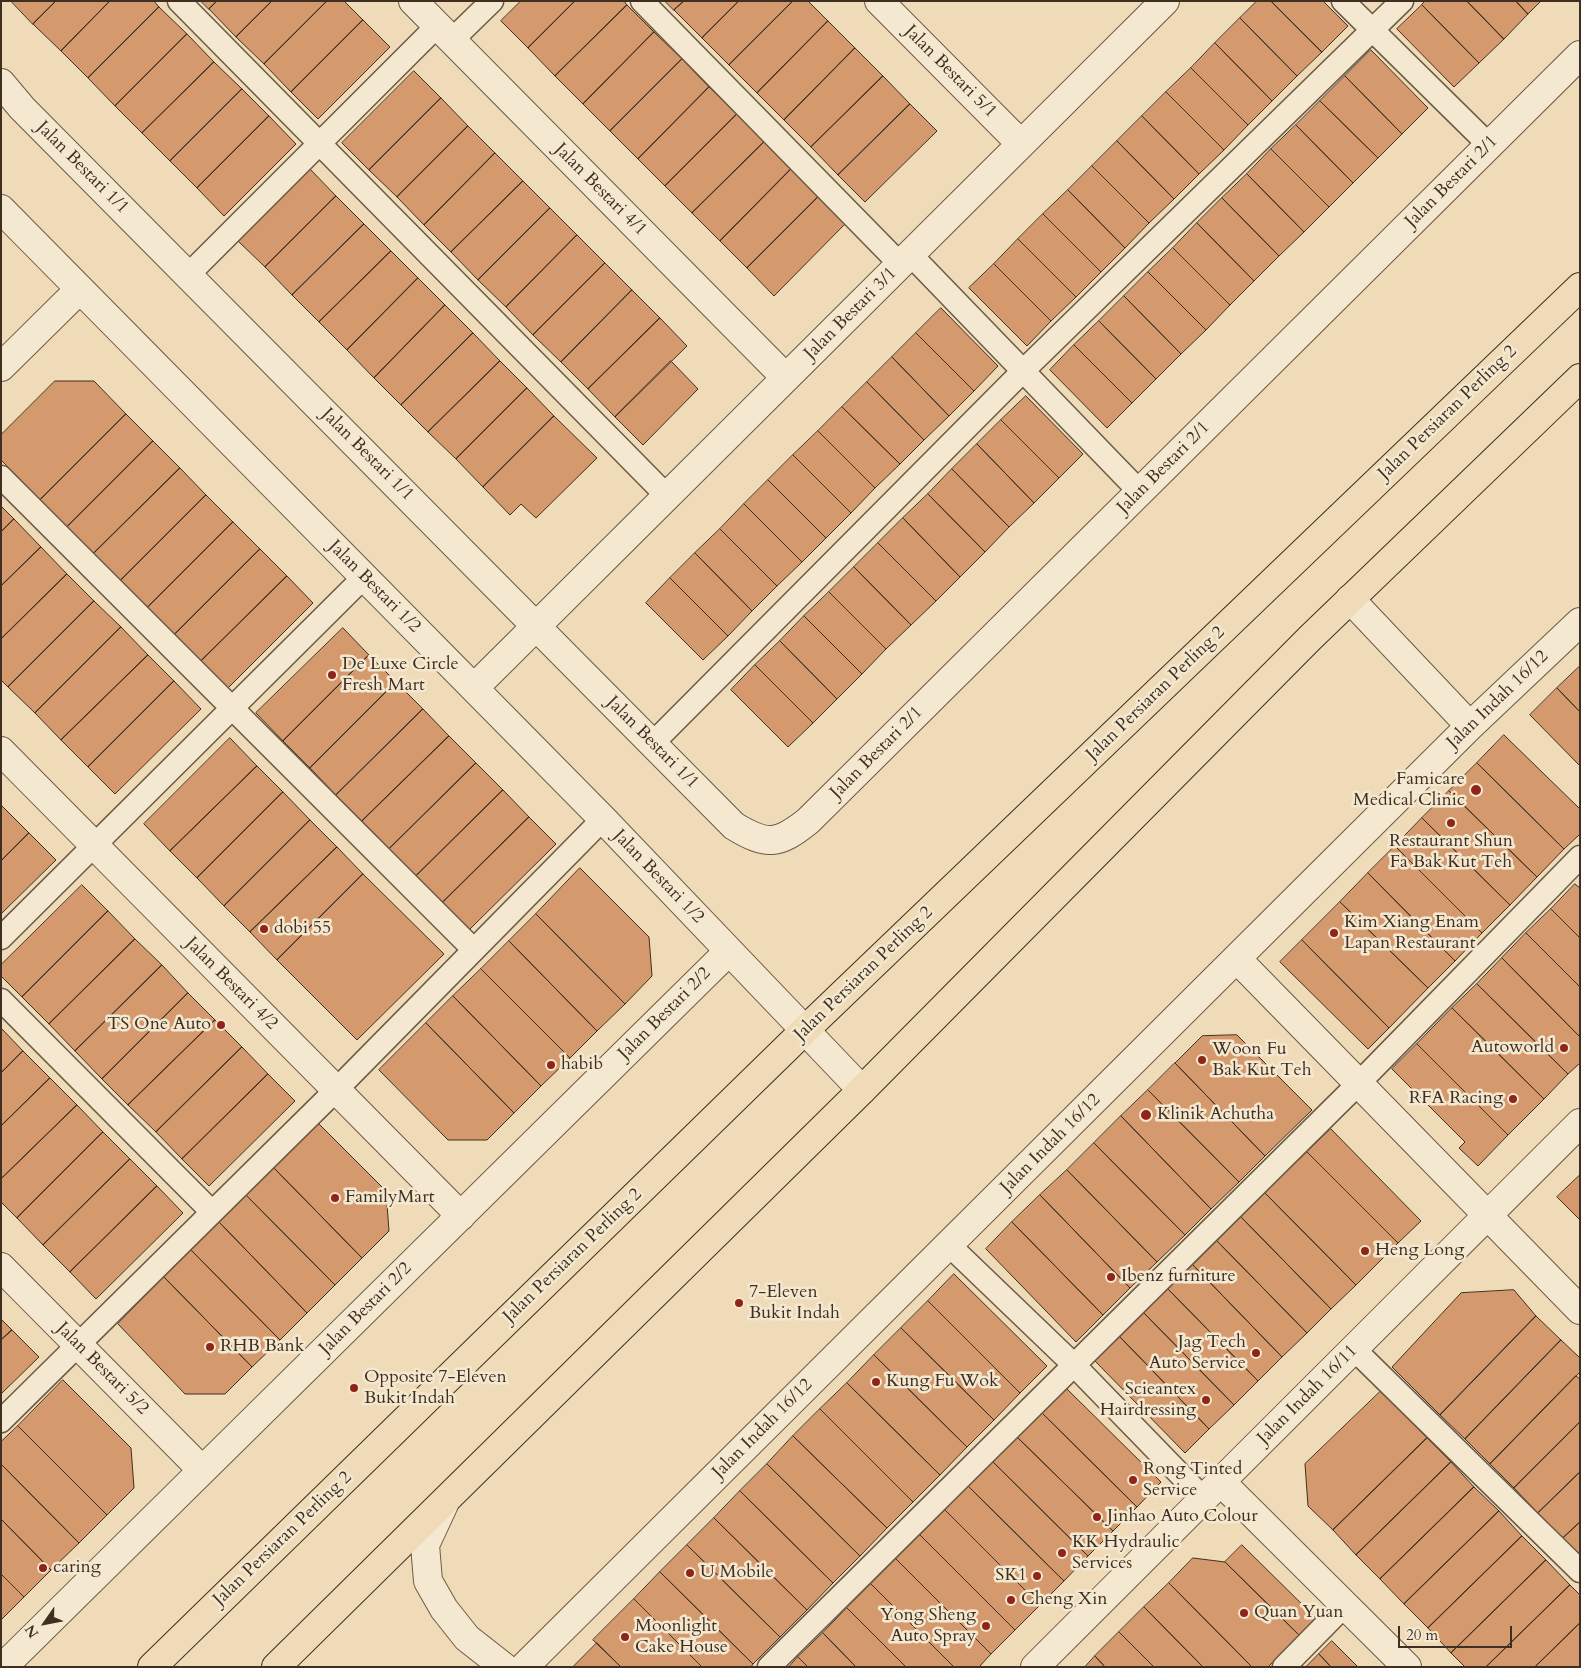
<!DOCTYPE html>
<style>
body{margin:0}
#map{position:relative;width:1581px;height:1668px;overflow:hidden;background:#efdbb7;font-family:Cardo,serif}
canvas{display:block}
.frame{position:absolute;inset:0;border:2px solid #3f2f21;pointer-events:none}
.north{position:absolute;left:20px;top:1598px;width:50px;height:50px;-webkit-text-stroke:4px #f5e8d0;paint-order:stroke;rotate:237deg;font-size:14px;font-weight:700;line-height:20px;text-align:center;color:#3f2f21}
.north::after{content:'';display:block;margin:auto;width:18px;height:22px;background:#3f2f21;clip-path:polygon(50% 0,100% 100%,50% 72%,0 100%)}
.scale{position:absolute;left:1398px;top:1626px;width:114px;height:22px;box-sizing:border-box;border:2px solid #3f2f21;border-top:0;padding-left:6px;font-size:15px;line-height:18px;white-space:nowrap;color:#3f2f21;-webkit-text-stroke:4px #f5e8d0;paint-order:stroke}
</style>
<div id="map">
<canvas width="1581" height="1668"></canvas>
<div class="frame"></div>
<div class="north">N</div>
<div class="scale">20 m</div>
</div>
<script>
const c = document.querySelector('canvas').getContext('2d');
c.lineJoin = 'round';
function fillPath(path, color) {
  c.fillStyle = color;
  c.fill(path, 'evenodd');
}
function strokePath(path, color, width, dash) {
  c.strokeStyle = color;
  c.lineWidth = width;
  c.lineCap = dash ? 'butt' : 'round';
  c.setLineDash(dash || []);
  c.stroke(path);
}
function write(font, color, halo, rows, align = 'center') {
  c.font = font + ' Cardo,serif';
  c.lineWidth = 5;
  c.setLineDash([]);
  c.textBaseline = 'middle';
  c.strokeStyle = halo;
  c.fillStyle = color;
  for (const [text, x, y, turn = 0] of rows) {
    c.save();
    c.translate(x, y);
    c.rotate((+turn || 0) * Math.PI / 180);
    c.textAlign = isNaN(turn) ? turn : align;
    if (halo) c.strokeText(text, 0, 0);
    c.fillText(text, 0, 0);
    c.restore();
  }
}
const building = new Path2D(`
 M11,1H56L33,24Z
 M56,1H110L61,51L33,24Z
 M110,1H154L159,7L88,78L61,51Z
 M201,1H217L209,9Z
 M217,1H272L236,37L209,9Z
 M272,1H327L264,64L236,37Z
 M327,1H344L363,20L291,92L264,64Z
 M521,1H575L528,48L501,21Z
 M575,1H624L627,5L555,76L528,48Z
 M665,1H684L674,10Z
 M684,1H739L702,38L674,10Z
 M739,1H793L729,65L702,38Z
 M793,1H808L828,21L757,93L729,65Z
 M1257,1H1271L1322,52L1297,76L1240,18Z
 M1271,1H1323L1348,26L1322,52Z
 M1425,1H1467L1504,39L1479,63L1422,5Z
 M1467,1H1516L1528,14L1504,39Z
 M1516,1H1541L1528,14Z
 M627,5L654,32L583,104L555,76Z
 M1422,5L1479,63L1454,87L1397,29Z
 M159,7L187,34L115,106L88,78Z
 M1240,18L1297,76L1272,101L1215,43Z
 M363,20L390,47L318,119L291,92Z
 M828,21L855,48L784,120L757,93Z
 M654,32L682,59L610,131L583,104Z
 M187,34L214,62L142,133L115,106Z
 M1215,43L1272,101L1248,125L1191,68Z
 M855,48L883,76L811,147L784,120Z
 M1371,50L1428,108L1402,134L1345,76Z
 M682,59L709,87L638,159L610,131Z
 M214,62L242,89L170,161L142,133Z
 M1191,68L1248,125L1224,150L1166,92Z
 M414,71L441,98L369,170L342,143Z
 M883,76L910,104L838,175L811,147Z
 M1345,76L1402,134L1378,158L1320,101Z
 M709,87L737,114L665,186L638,159Z
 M242,89L269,116L197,188L170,161Z
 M1166,92L1224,150L1199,174L1142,116Z
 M441,98L468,126L397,197L369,170Z
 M1320,101L1378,158L1353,183L1296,125Z
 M910,104L937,131L865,202L838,175Z
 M737,114L764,142L692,213L665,186Z
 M269,116L296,144L224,216L197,188Z
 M1142,116L1199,174L1174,199L1117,141Z
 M1296,125L1353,183L1329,207L1271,149Z
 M468,126L495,153L424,225L397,197Z
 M1117,141L1174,199L1149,223L1092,166Z
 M764,142L791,169L720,241L692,213Z
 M1271,149L1329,207L1304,232L1247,174Z
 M495,153L523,181L451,252L424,225Z
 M1092,166L1149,223L1125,248L1068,190Z
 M309,168L336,196L265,267L237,240Z
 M791,169L819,196L747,268L720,241Z
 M1247,174L1304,232L1279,256L1222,198Z
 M523,181L550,208L478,280L451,252Z
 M1068,190L1125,248L1101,272L1043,214Z
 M336,196L364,224L292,295L265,267Z
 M819,196L845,224L774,296L747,268Z
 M1222,198L1279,256L1254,281L1197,223Z
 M550,208L577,235L506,307L478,280Z
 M1043,214L1101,272L1076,297L1018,239Z
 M1197,223L1254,281L1230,305L1173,248Z
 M364,224L391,251L319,322L292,295Z
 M577,235L605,263L533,335L506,307Z
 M1018,239L1076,297L1051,321L994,264Z
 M1173,248L1230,305L1206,330L1148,272Z
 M391,251L418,278L347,350L319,322Z
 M605,263L632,290L561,362L533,335Z
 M994,264L1051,321L1027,346L969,288Z
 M1148,272L1206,330L1181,354L1124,296Z
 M418,278L445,305L374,378L347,350Z
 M632,290L660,318L588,389L561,362Z
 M1124,296L1181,354L1156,379L1099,321Z
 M445,305L473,333L401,405L374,378Z
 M941,308L998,366L974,391L916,333Z
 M660,318L687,346L615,417L588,389Z
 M1099,321L1156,379L1132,403L1074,345Z
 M473,333L500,361L428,432L401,405Z
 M916,333L974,391L949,416L892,357Z
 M1074,345L1132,403L1107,428L1050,370Z
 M892,357L949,416L924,440L867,382Z
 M500,361L527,388L456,459L428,432Z
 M671,361L698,389L643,445L615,417Z
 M55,381H94L126,414L40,500L1,460V435Z
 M867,382L924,440L900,464L842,407Z
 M527,388L554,416L483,487L456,459Z
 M1026,396L1083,454L1059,478L1001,420Z
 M842,407L900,464L875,488L818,431Z
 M126,414L153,441L67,527L40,500Z
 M554,416L597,458L536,518L521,504L510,515L483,487Z
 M1001,420L1059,478L1034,503L977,444Z
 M818,431L875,488L851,513L793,455Z
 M153,441L180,468L93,554L67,527Z
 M977,444L1034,503L1009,527L952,469Z
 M793,455L851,513L826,538L768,480Z
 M180,468L206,495L120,581L93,554Z
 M952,469L1009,527L985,552L928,494Z
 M768,480L826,538L802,562L744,504Z
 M928,494L985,552L960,577L903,518Z
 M206,495L233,522L147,608L120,581Z
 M744,504L802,562L777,586L720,529Z
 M1,506L14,519L1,532Z
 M903,518L960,577L936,601L878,543Z
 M14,519L41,547L1,586V532Z
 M233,522L260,549L174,635L147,608Z
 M720,529L777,586L752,611L695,553Z
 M878,543L936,601L911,625L854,567Z
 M41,547L67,574L1,639V586Z
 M260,549L287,576L200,662L174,635Z
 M695,553L752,611L728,636L670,578Z
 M854,567L911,625L886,649L829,592Z
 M67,574L94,601L8,687L1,680V639Z
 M287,576L313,603L227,689L200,662Z
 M670,578L728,636L703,660L646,603Z
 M829,592L886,649L862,674L804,616Z
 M94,601L121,627L35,713L8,687Z
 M804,616L862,674L837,699L780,641Z
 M121,627L148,655L61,740L35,713Z
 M343,628L369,655L283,741L256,713Z
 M780,641L837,699L813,723L755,665Z
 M148,655L174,681L88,767L61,740Z
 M369,655L396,682L310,768L283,741Z
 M755,665L813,723L788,747L731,690Z
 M1580,666V712L1557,688Z
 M174,681L201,709L115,794L88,767Z
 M396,682L423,709L336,795L310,768Z
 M1557,688L1580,712V766L1530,715Z
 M423,709L449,736L362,821L336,795Z
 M1504,735L1580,809V834L1564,849L1477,763Z
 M449,736L476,763L389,849L362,821Z
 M230,738L257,766L170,851L144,824Z
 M476,763L503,790L416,876L389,849Z
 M1477,763L1564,849L1537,877L1449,791Z
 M257,766L283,792L197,878L170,851Z
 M503,790L529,817L442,903L416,876Z
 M1449,791L1537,877L1510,905L1422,818Z
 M283,792L310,820L224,906L197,878Z
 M2,806L29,833L1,861V807Z
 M529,817L556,844L469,930L442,903Z
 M1422,818L1510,905L1482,933L1395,846Z
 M310,820L337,847L250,932L224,906Z
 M29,833L56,860L1,914V861Z
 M1395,846L1482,933L1455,961L1368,873Z
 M337,847L363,874L277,960L250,932Z
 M580,868L649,937L652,976L625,1004L536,914Z
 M1368,873L1455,961L1428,988L1340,902Z
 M363,874L444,954L357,1040L277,960Z
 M1575,884L1580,888V938L1551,909Z
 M82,885L108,911L22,997L1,976V965Z
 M1340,902L1428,988L1389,1028L1302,940Z
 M1551,909L1580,938V987L1526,933Z
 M108,911L135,939L49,1024L22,997Z
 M536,914L625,1004L597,1031L509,941Z
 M1526,933L1580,987V1037L1502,958Z
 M135,939L162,965L75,1051L49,1024Z
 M1302,940L1389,1028L1368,1049L1280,962Z
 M509,941L597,1031L570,1058L481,969Z
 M1502,958L1580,1037V1063L1568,1074L1477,984Z
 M162,965L188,993L102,1079L75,1051Z
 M481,969L570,1058L541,1086L453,996Z
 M1477,984L1568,1074L1544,1099L1452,1008Z
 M188,993L215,1020L128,1105L102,1079Z
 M453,996L541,1086L514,1113L426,1023Z
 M1452,1008L1544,1099L1508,1135L1417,1044Z
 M215,1020L242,1047L156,1132L128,1105Z
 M426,1023L514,1113L487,1140H448L379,1070Z
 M1,1028L23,1051L1,1073Z
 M1237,1035L1312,1110L1265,1156L1175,1063L1202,1036Z
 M1417,1044L1508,1135L1478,1166L1459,1148L1465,1142L1392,1069Z
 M242,1047L268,1074L182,1159L156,1132Z
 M23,1051L50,1078L1,1126V1073Z
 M1175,1063L1265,1156L1239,1182L1148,1090Z
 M268,1074L295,1101L209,1186L182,1159Z
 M50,1078L77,1105L1,1179V1126Z
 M1148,1090L1239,1182L1211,1209L1121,1116Z
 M77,1105L103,1132L17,1218L1,1202V1179Z
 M1121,1116L1211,1209L1185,1235L1094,1143Z
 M318,1123L386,1191L389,1231L362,1258L274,1168Z
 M1331,1129L1421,1221L1398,1243L1307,1152Z
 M103,1132L130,1159L43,1245L17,1218Z
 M1094,1143L1185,1235L1157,1262L1067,1170Z
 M1307,1152L1398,1243L1356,1285L1265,1193Z
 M130,1159L157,1186L70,1272L43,1245Z
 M274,1168L362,1258L335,1285L246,1195Z
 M1067,1170L1157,1262L1130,1288L1040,1195Z
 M1580,1175V1220L1557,1197Z
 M157,1186L183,1213L96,1299L70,1272Z
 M1265,1193L1356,1285L1331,1309L1241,1217Z
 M246,1195L335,1285L307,1313L219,1222Z
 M1040,1195L1130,1288L1103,1315L1012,1222Z
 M1241,1217L1331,1309L1307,1333L1217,1241Z
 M219,1222L307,1313L280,1340L191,1250Z
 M1012,1222L1103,1315L1076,1342L986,1249Z
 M1217,1241L1307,1333L1282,1357L1193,1265Z
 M191,1250L280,1340L252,1367L164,1277Z
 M1193,1265L1282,1357L1258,1381L1168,1289Z
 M954,1274L1047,1366L1020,1393L928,1301Z
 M164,1277L252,1367L225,1394H185L118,1324Z
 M1168,1289L1258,1381L1234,1405L1144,1313Z
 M1514,1290L1536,1316L1440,1415L1392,1367L1461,1293Z
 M928,1301L1020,1393L994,1420L901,1328Z
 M1144,1313L1234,1405L1209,1429L1120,1337Z
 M1536,1316L1561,1340L1465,1439L1440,1415Z
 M1,1319L12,1330L1,1340Z
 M901,1328L994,1420L967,1447L874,1355Z
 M12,1330L39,1357L1,1394V1340Z
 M1120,1337L1209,1429L1185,1453L1095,1361Z
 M1561,1340L1580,1358V1372L1490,1464L1465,1439Z
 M874,1355L967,1447L940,1475L847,1383Z
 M1576,1376L1580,1379V1422L1514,1488L1490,1464Z
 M63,1380L131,1448L134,1488L107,1515L18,1426Z
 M847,1383L940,1475L913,1502L820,1409Z
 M1066,1388L1161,1482L1137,1507L1041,1412Z
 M1381,1391L1427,1438L1333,1530L1308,1506L1305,1464Z
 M820,1409L913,1502L887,1528L793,1436Z
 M1041,1412L1137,1507L1113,1531L1017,1437Z
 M1580,1422V1472L1538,1513L1514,1488Z
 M18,1426L107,1515L79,1543L1,1464V1442Z
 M793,1436L887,1528L860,1556L767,1464Z
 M1017,1437L1113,1531L1088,1556L992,1461Z
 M1427,1438L1451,1462L1356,1555L1333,1530Z
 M992,1461L1088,1556L1064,1581L968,1486Z
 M1451,1462L1474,1487L1380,1579L1356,1555Z
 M1,1464L79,1543L51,1570L1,1519Z
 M767,1464L860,1556L833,1583L740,1491Z
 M1580,1472V1522L1563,1538L1538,1513Z
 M968,1486L1064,1581L1040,1605L945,1510Z
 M1474,1487L1499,1511L1404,1604L1380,1579Z
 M740,1491L833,1583L807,1610L714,1518Z
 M945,1510L1040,1605L1015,1630L920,1535Z
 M1499,1511L1522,1536L1428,1628L1404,1604Z
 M714,1518L807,1610L780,1637L687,1545Z
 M1,1519L51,1570L24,1597L1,1574Z
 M1580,1522V1555L1563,1538Z
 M920,1535L1015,1630L991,1654L896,1559Z
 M1522,1536L1546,1560L1451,1653L1428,1628Z
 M687,1545L780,1637L753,1664L660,1572Z
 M1242,1545L1316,1618L1299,1635L1225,1562Z
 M1193,1558L1225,1562L1299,1635L1268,1667H1252L1169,1583Z
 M896,1559L991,1654L979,1667H954L871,1584Z
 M1546,1560L1570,1585L1486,1667H1465L1451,1653Z
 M660,1572L753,1664L751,1667H702L634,1599Z
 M1,1574L24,1597L1,1620Z
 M1169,1583L1252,1667H1203L1144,1607Z
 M871,1584L954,1667H906L847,1608Z
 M1570,1585L1580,1595V1623L1535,1667H1486Z
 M634,1599L702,1667H621L593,1640Z
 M1144,1607L1203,1667H1154L1119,1632Z
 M847,1608L906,1667H856L823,1633Z
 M1580,1623V1667H1535Z
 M1119,1632L1154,1667H1105L1095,1656Z
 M823,1633L856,1667H808L798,1657Z
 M1332,1641L1358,1667H1331L1319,1654Z
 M597,1643L621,1667H573Z
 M1319,1654L1331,1667H1306Z
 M1095,1656L1105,1667H1085Z
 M798,1657L808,1667H789Z`);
const service = new Path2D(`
 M179,1L667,496
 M642,1L900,264
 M1343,1L1489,145
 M452,40L492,1
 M910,254L1140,492
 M188,275L437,26
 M1,477L473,949
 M653,743L1023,371L1402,1
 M1,938L364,577
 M1,1000L212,1212
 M949,1245L1073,1364L1204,1499
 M1354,1349L1580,1571
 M1,1421L336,1090L603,819
 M769,1667L1358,1084L1580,857
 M1284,1667L1346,1604`);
const minor = new Path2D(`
 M413,1L786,378
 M879,1L1021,144
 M1,83L22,108L734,826C767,846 778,845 808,821L1580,55
 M1,209L603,819L862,1090
 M1,367L80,289
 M1350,599L1470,726
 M474,688L1165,1
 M1,751L461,1216
 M1237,959L1580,1310
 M1,1267L202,1470
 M1221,1482L1407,1667
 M445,1502L425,1545L428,1581L444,1609L467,1638L504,1667
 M3,1667L729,951
 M524,1667L1470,726L1580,622
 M1035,1667L1580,1123`);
const primary = new Path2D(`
 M152,1667L805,1030L1580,287
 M276,1667L862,1090L1310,638L1580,378`);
const markers = [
 [332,675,5,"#8f2418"],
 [1476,790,6,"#8f2418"],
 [1451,823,5,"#8f2418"],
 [264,929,5,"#8f2418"],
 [1334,933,5,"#8f2418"],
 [221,1025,5,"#8f2418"],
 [1564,1048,5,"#8f2418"],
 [1202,1060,5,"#8f2418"],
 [551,1065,5,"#8f2418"],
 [1513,1099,5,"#8f2418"],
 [1146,1115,6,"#8f2418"],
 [335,1198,5,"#8f2418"],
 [1365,1251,5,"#8f2418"],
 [1111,1277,5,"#8f2418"],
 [739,1303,5,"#8f2418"],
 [210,1347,5,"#8f2418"],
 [1256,1353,5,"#8f2418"],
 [876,1382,5,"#8f2418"],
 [354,1388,5,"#8f2418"],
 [1206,1400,5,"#8f2418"],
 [1133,1480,5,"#8f2418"],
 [1097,1517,5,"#8f2418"],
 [1062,1553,5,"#8f2418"],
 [43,1568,5,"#8f2418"],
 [690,1573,5,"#8f2418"],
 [1037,1576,5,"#8f2418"],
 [1011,1600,5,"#8f2418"],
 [1244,1613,5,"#8f2418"],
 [986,1626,5,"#8f2418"],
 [625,1637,5,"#8f2418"]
];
const streetNames = [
 ["Jalan Bestari 5/1",950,72,45],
 ["Jalan Bestari 1/1",82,168,45],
 ["Jalan Bestari 2/1",1452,182,-45],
 ["Jalan Bestari 4/1",600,190,45],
 ["Jalan Bestari 3/1",851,314,-45],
 ["Jalan Persiaran Perling 2",1448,413,-44],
 ["Jalan Bestari 1/1",367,455,45],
 ["Jalan Bestari 2/1",1164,468,-45],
 ["Jalan Bestari 1/2",374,587,45],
 ["Jalan Persiaran Perling 2",1156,694,-44],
 ["Jalan Indah 16/12",1498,700,-44],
 ["Jalan Bestari 1/1",652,743,45],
 ["Jalan Bestari 2/1",877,753,-45],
 ["Jalan Bestari 1/2",658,877,46],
 ["Jalan Persiaran Perling 2",864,974,-44],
 ["Jalan Bestari 4/2",231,984,45],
 ["Jalan Bestari 2/2",665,1014,-45],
 ["Jalan Indah 16/12",1051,1144,-45],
 ["Jalan Persiaran Perling 2",573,1256,-44],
 ["Jalan Bestari 2/2",366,1309,-45],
 ["Jalan Bestari 5/2",102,1369,45],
 ["Jalan Indah 16/11",1308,1395,-45],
 ["Jalan Indah 16/12",763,1429,-45],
 ["Jalan Persiaran Perling 2",283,1539,-44]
];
const poiNames = [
 ["De Luxe Circle",342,665],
 ["Fresh Mart",342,686],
 ["Famicare",1465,780,"right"],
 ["Medical Clinic",1465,801,"right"],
 ["Restaurant Shun",1451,842,"center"],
 ["Fa Bak Kut Teh",1451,863,"center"],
 ["Kim Xiang Enam",1344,923],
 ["Lapan Restaurant",1344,944],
 ["dobi 55",274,929],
 ["TS One Auto",211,1025,"right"],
 ["Autoworld",1554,1048,"right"],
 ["Woon Fu",1212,1050],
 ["Bak Kut Teh",1212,1071],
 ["habib",561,1065],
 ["RFA Racing",1503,1099,"right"],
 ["Klinik Achutha",1157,1115],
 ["FamilyMart",345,1198],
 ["Heng Long",1375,1251],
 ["Ibenz furniture",1121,1277],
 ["7-Eleven",749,1293],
 ["Bukit Indah",749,1314],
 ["Jag Tech",1246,1343,"right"],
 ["Auto Service",1246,1364,"right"],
 ["RHB Bank",220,1347],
 ["Opposite 7-Eleven",364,1378],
 ["Bukit Indah",364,1399],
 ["Kung Fu Wok",886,1382],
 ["Scieantex",1196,1390,"right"],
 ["Hairdressing",1196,1411,"right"],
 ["Rong Tinted",1143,1470],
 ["Service",1143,1491],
 ["Jinhao Auto Colour",1107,1517],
 ["KK Hydraulic",1072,1543],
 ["Services",1072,1564],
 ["caring",53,1568],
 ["U Mobile",700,1573],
 ["SK1",1027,1576,"right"],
 ["Cheng Xin",1021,1600],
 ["Quan Yuan",1254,1613],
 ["Yong Sheng",976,1616,"right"],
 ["Auto Spray",976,1637,"right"],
 ["Moonlight",635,1627],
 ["Cake House",635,1648]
];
fillPath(building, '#d5996e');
strokePath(building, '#3f2f21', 1);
strokePath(service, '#6b5a46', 25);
strokePath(minor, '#6b5a46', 30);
strokePath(primary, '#3f2f21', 30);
strokePath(service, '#f5e8d0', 22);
strokePath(minor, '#f5e8d0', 28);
strokePath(primary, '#efdbb7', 28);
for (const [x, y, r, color] of markers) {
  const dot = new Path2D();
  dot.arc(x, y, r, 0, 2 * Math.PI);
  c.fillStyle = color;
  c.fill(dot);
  strokePath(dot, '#f5e8d0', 2);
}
write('18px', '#3f2f21', '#f5e8d0', streetNames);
write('18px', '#3f2f21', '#f5e8d0', poiNames, 'left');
</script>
